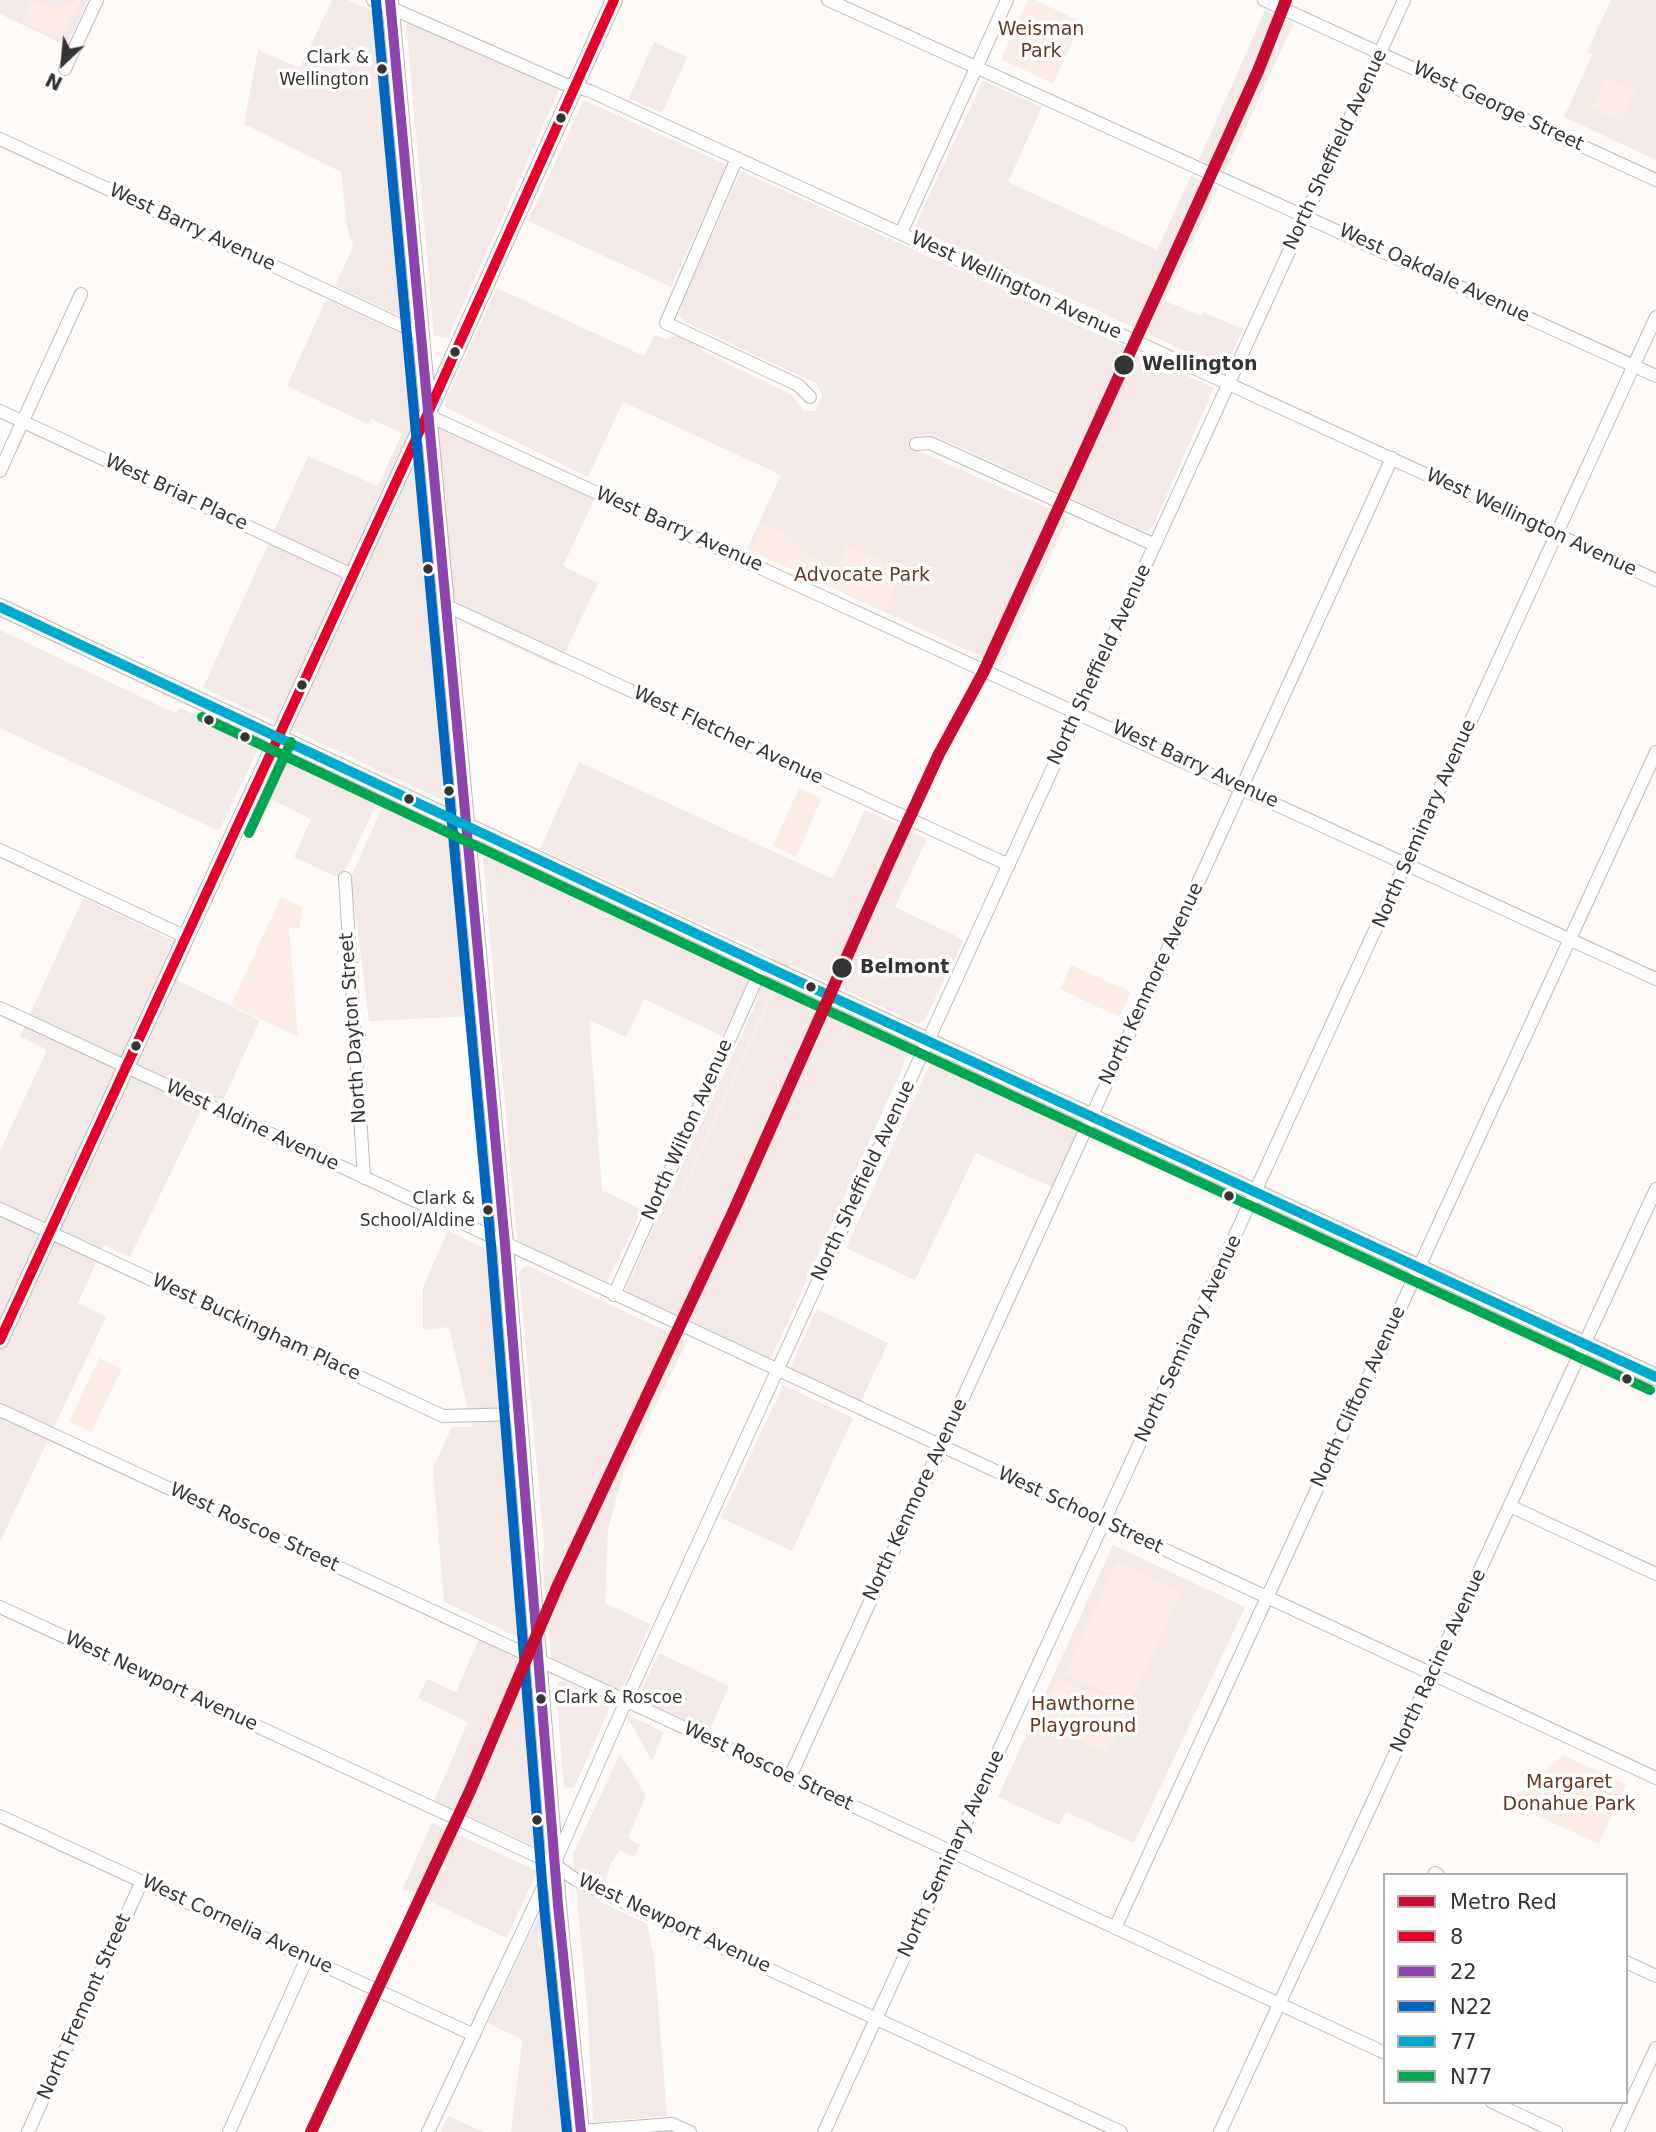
<!DOCTYPE html>
<style>
body{margin:0}
#map{position:relative;width:1656px;height:2132px;overflow:hidden;background:#fdfaf8;font-family:"DejaVu Sans",sans-serif}
canvas{display:block}
.legend{position:absolute;left:1383px;top:1873px;width:245px;height:231px;box-sizing:border-box;background:#fff;border:2px solid #afaead;margin:0;padding:9px 12px;list-style:none;font-size:21px;color:#363433}
.legend li{display:flex;align-items:center;gap:14px;height:35px}
.legend b{width:35px;border:2px solid #afaead}
.north{position:absolute;left:28px;top:28px;width:70px;height:70px;-webkit-text-stroke:5px #fff;paint-order:stroke;rotate:206deg;font-size:19px;font-weight:700;line-height:28px;text-align:center;color:#363433}
.north::after{content:'';display:block;margin:auto;width:24px;height:32px;background:#363433;clip-path:polygon(50% 0,100% 100%,50% 72%,0 100%)}
</style>
<div id="map">
<canvas width="1656" height="2132"></canvas>
<ul class="legend">
<li><b style="height:9px;background:#c60c30"></b>Metro Red</li>
<li><b style="height:9px;background:#e4002b"></b>8</li>
<li><b style="height:9px;background:#8e44ad"></b>22</li>
<li><b style="height:9px;background:#0065bd"></b>N22</li>
<li><b style="height:9px;background:#00a9ce"></b>77</li>
<li><b style="height:9px;background:#00a651"></b>N77</li>
</ul>
<div class="north">N</div>
</div>
<script>
const c = document.querySelector('canvas').getContext('2d');
c.lineJoin = 'round';
function fillPath(path, color) {
  c.fillStyle = color;
  c.fill(path, 'evenodd');
}
function strokePath(path, color, width, dash) {
  c.strokeStyle = color;
  c.lineWidth = width;
  c.lineCap = dash ? 'butt' : 'round';
  c.setLineDash(dash || []);
  c.stroke(path);
}
function write(font, color, halo, rows, align = 'center') {
  c.font = font + ' "DejaVu Sans",sans-serif';
  c.lineWidth = 7;
  c.setLineDash([]);
  c.textBaseline = 'middle';
  c.strokeStyle = halo;
  c.fillStyle = color;
  for (const [text, x, y, turn = 0] of rows) {
    c.save();
    c.translate(x, y);
    c.rotate((+turn || 0) * Math.PI / 180);
    c.textAlign = isNaN(turn) ? turn : align;
    if (halo) c.strokeText(text, 0, 0);
    c.fillText(text, 0, 0);
    c.restore();
  }
}
const built = new Path2D(`
 M0,0H88L67,46L0,14Z
 M332,0H348L377,13L409,320L335,286L353,246L347,227L341,172L244,124L258,50L300,68Z
 M1611,0H1656V160L1564,117L1592,55L1587,52Z
 M1265,10L1294,23L1225,172L1199,160Z
 M406,22L559,90L448,338L434,336Z
 M654,42L687,57L662,113L629,98Z
 M983,81L1042,107L1008,182L1157,250L1191,176L1218,188L1165,301L1201,316L1203,312L1243,329L1226,365L1220,367L991,262L986,263L937,238L913,230Z
 M584,100L727,165L671,287L528,221Z
 M741,171L958,270L962,268L974,277L1214,388L1153,526L1146,532L931,434L920,435L914,449L1068,517L1000,665L747,549L781,475L623,402L588,477L445,407L446,399L497,288L644,356L655,335L666,339L678,335L697,344L704,352L792,395L804,411H815L822,395L816,383L686,323L680,316L681,305Z
 M326,299L410,338L414,408L597,493L563,566L598,583L558,667L434,609L451,804L203,688L308,456L378,486L402,433L371,419L368,424L287,386Z
 M0,630L175,713L180,708L260,745L219,831L0,728Z
 M284,754L379,799L341,879L294,857L311,819L264,796Z
 M579,762L833,879L865,810L927,839L895,907L964,940L924,1021L918,1024L792,965L787,967L772,960L770,955L540,849Z
 M385,801L458,836L474,1016L369,1021L351,877Z
 M490,852L750,973L748,984L722,1036L644,999L626,1037L589,1020L602,1190L642,1210L607,1282L521,1244L517,1239L483,858Z
 M83,898L192,949L177,980L260,1020L222,1102L208,1096L130,1257L104,1245L78,1303L106,1317L0,1542V1151L47,1050L20,1036Z
 M770,978L784,988L906,1044L910,1051L773,1354L769,1358L625,1291L759,997L758,990L763,980Z
 M935,1059L1081,1125L1052,1187L976,1153L915,1280L846,1248L931,1062Z
 M448,1231L492,1251L531,1636L528,1642L444,1602L433,1468L452,1427H472L449,1327L423,1330V1287Z
 M526,1265L687,1341L625,1468L608,1528L605,1603L650,1624L622,1690L617,1691L551,1659L543,1568L544,1544L519,1273Z
 M817,1309L888,1343L861,1401L790,1368Z
 M783,1385L853,1418L792,1551L721,1518Z
 M1113,1545L1245,1607L1134,1843L1066,1812L1059,1825L998,1797Z
 M479,1639L530,1666L547,1843L541,1849L434,1801L468,1722L418,1698L427,1679L456,1692Z
 M659,1653L729,1686L708,1734L638,1699Z
 M559,1681H565L612,1704L574,1788L564,1787L556,1689Z
 M629,1715L664,1732L652,1761L628,1718Z
 M620,1754L646,1795L628,1838L640,1845L634,1857L620,1850L610,1865L599,1901L647,1924L654,1957L667,2116L593,2122L588,2018L573,1854Z
 M432,1823L538,1871L506,1938L403,1888Z
 M540,1913L548,1914L568,2132H511L522,2043L521,2039L488,2023Z
 M448,2116L484,2132H441Z`);
const green = new Path2D(`
 M32,0L56,9L80,0L61,38L22,22Z
 M1028,0H1035L1082,22L1053,84L1001,59Z
 M1606,77L1635,91L1621,121L1592,108Z
 M764,524L785,534L805,554L837,567L846,547L870,554L894,570L899,566L903,570L884,611L752,551Z
 M799,788L822,798L796,857L773,846Z
 M281,897L302,907L300,928L289,929L298,1037L231,1005Z
 M1071,965L1131,992L1119,1017L1060,989Z
 M772,990L775,991L685,1189L682,1188Z
 M99,1358L122,1369L91,1432L69,1422Z
 M1117,1562L1181,1592L1130,1704L1065,1674Z
 M1057,1678L1128,1711L1108,1754L1037,1722Z
 M1563,1755L1626,1784L1599,1844L1509,1803Z`);
const minor = new Path2D(`
 M373,0L564,84L590,91L1656,580
 M828,0L1656,376
 M1264,0L1656,180
 M65,69L97,0
 M0,139L422,335
 M737,158L666,323L798,385L810,397
 M901,233L1007,0
 M0,411L352,575
 M427,415L1656,979
 M916,444L930,443L1155,545
 M0,471L81,294
 M447,606L1009,865
 M0,850L186,937
 M345,878L364,1178
 M0,1008L1656,1778
 M0,1209L443,1416L518,1414
 M614,1295L763,965
 M0,1410L1385,2053
 M1510,1506L1656,1574
 M0,1607L554,1864L576,1880L1121,2132
 M790,1777L1392,458
 M0,1816L474,2035
 M1435,1873L1438,1875
 M1115,1928L1656,752
 M1626,1962L1656,1976
 M1492,2102L1556,2132
 M581,2131L672,2124L690,2132
 M28,2132L142,1881
 M229,2132L307,1958
 M428,2132L554,1864L626,1701L1404,0
 M824,2132L1656,317
 M1220,2132L1656,1189
 M1617,2132L1656,2048`);
const major = new Path2D(`
 M390,0L505,1244L558,1905L581,2132
 M0,607L763,965L1656,1377
 M0,1340L427,415L614,0`);
const bus1 = new Path2D(`
 M0,1340L427,415L614,0`);
const bus2 = new Path2D(`
 M390,0L505,1244L558,1905L581,2132`);
const bus3 = new Path2D(`
 M376,1L491,1245L544,1906L567,2132`);
const bus4 = new Path2D(`
 M0,607L763,965L1656,1377`);
const bus5 = new Path2D(`
 M202,717L757,978L1650,1390
 M249,833L291,742`);
const metro1 = new Path2D(`
 M311,2132L470,1791L558,1585L735,1208L890,860L939,754L983,673L1174,256L1258,71L1286,0`);
const markers = [
 [382,69,6,"#363433"],
 [561,118,6,"#363433"],
 [455,352,6,"#363433"],
 [1124,365,11,"#363433"],
 [428,569,6,"#363433"],
 [302,685,6,"#363433"],
 [209,720,6,"#363433"],
 [245,737,6,"#363433"],
 [449,791,6,"#363433"],
 [409,799,6,"#363433"],
 [842,968,11,"#363433"],
 [811,987,6,"#363433"],
 [136,1046,6,"#363433"],
 [1229,1196,6,"#363433"],
 [488,1210,6,"#363433"],
 [1627,1379,6,"#363433"],
 [541,1699,6,"#363433"],
 [537,1820,6,"#363433"]
];
const busNames = [
 ["Clark &",369,59],
 ["Wellington",369,81],
 ["Clark &",475,1200],
 ["School/Aldine",475,1222],
 ["Clark & Roscoe",554,1699,"left"]
];
const parkNames = [
 ["Weisman",1041,30],
 ["Park",1041,52],
 ["Advocate Park",862,576],
 ["Hawthorne",1083,1705],
 ["Playground",1083,1727],
 ["Margaret",1569,1783],
 ["Donahue Park",1569,1805]
];
const streetNames = [
 ["West George Street",1498,107,25],
 ["North Sheffield Avenue",1336,150,-65],
 ["West Barry Avenue",192,228,25],
 ["West Oakdale Avenue",1434,274,25],
 ["West Wellington Avenue",1016,286,25],
 ["West Briar Place",176,493,25],
 ["West Wellington Avenue",1531,523,25],
 ["West Barry Avenue",679,530,24],
 ["North Sheffield Avenue",1100,665,-65],
 ["West Fletcher Avenue",728,736,25],
 ["West Barry Avenue",1195,765,25],
 ["North Seminary Avenue",1425,824,-66],
 ["North Kenmore Avenue",1152,984,-65],
 ["North Dayton Street",354,1028,-94],
 ["West Aldine Avenue",252,1126,25],
 ["North Wilton Avenue",688,1130,-66],
 ["North Sheffield Avenue",864,1181,-65],
 ["West Buckingham Place",256,1328,25],
 ["North Seminary Avenue",1189,1339,-65],
 ["North Clifton Avenue",1359,1397,-65],
 ["North Kenmore Avenue",916,1500,-65],
 ["West School Street",1080,1511,25],
 ["West Roscoe Street",254,1528,25],
 ["North Racine Avenue",1439,1661,-65],
 ["West Newport Avenue",161,1682,25],
 ["West Roscoe Street",768,1767,25],
 ["North Seminary Avenue",952,1854,-65],
 ["West Newport Avenue",674,1924,25],
 ["West Cornelia Avenue",237,1925,25],
 ["North Fremont Street",85,2007,-66]
];
const stopNames = [
 ["Wellington",1142,365],
 ["Belmont",860,968]
];
fillPath(built, '#f3eae7');
fillPath(green, '#fbede5');
strokePath(minor, '#bcb9b8', 14);
strokePath(major, '#bcb9b8', 18);
strokePath(minor, '#fffefe', 12);
strokePath(major, '#fffefe', 16);
strokePath(bus1, '#e4002b', 10);
strokePath(bus2, '#8e44ad', 10);
strokePath(bus3, '#0065bd', 10);
strokePath(bus4, '#00a9ce', 10);
strokePath(bus5, '#00a651', 10);
strokePath(metro1, '#c60c30', 12);
for (const [x, y, r, color] of markers) {
  const dot = new Path2D();
  dot.arc(x, y, r, 0, 2 * Math.PI);
  c.fillStyle = color;
  c.fill(dot);
  strokePath(dot, '#fff', 2.5);
}
write('17px', '#363433', '#fff', busNames, 'right');
write('19px', '#6a381f', '#fff', parkNames);
write('19px', '#363433', '#fff', streetNames);
write('bold 19px', '#363433', '#fff', stopNames, 'left');
</script>
